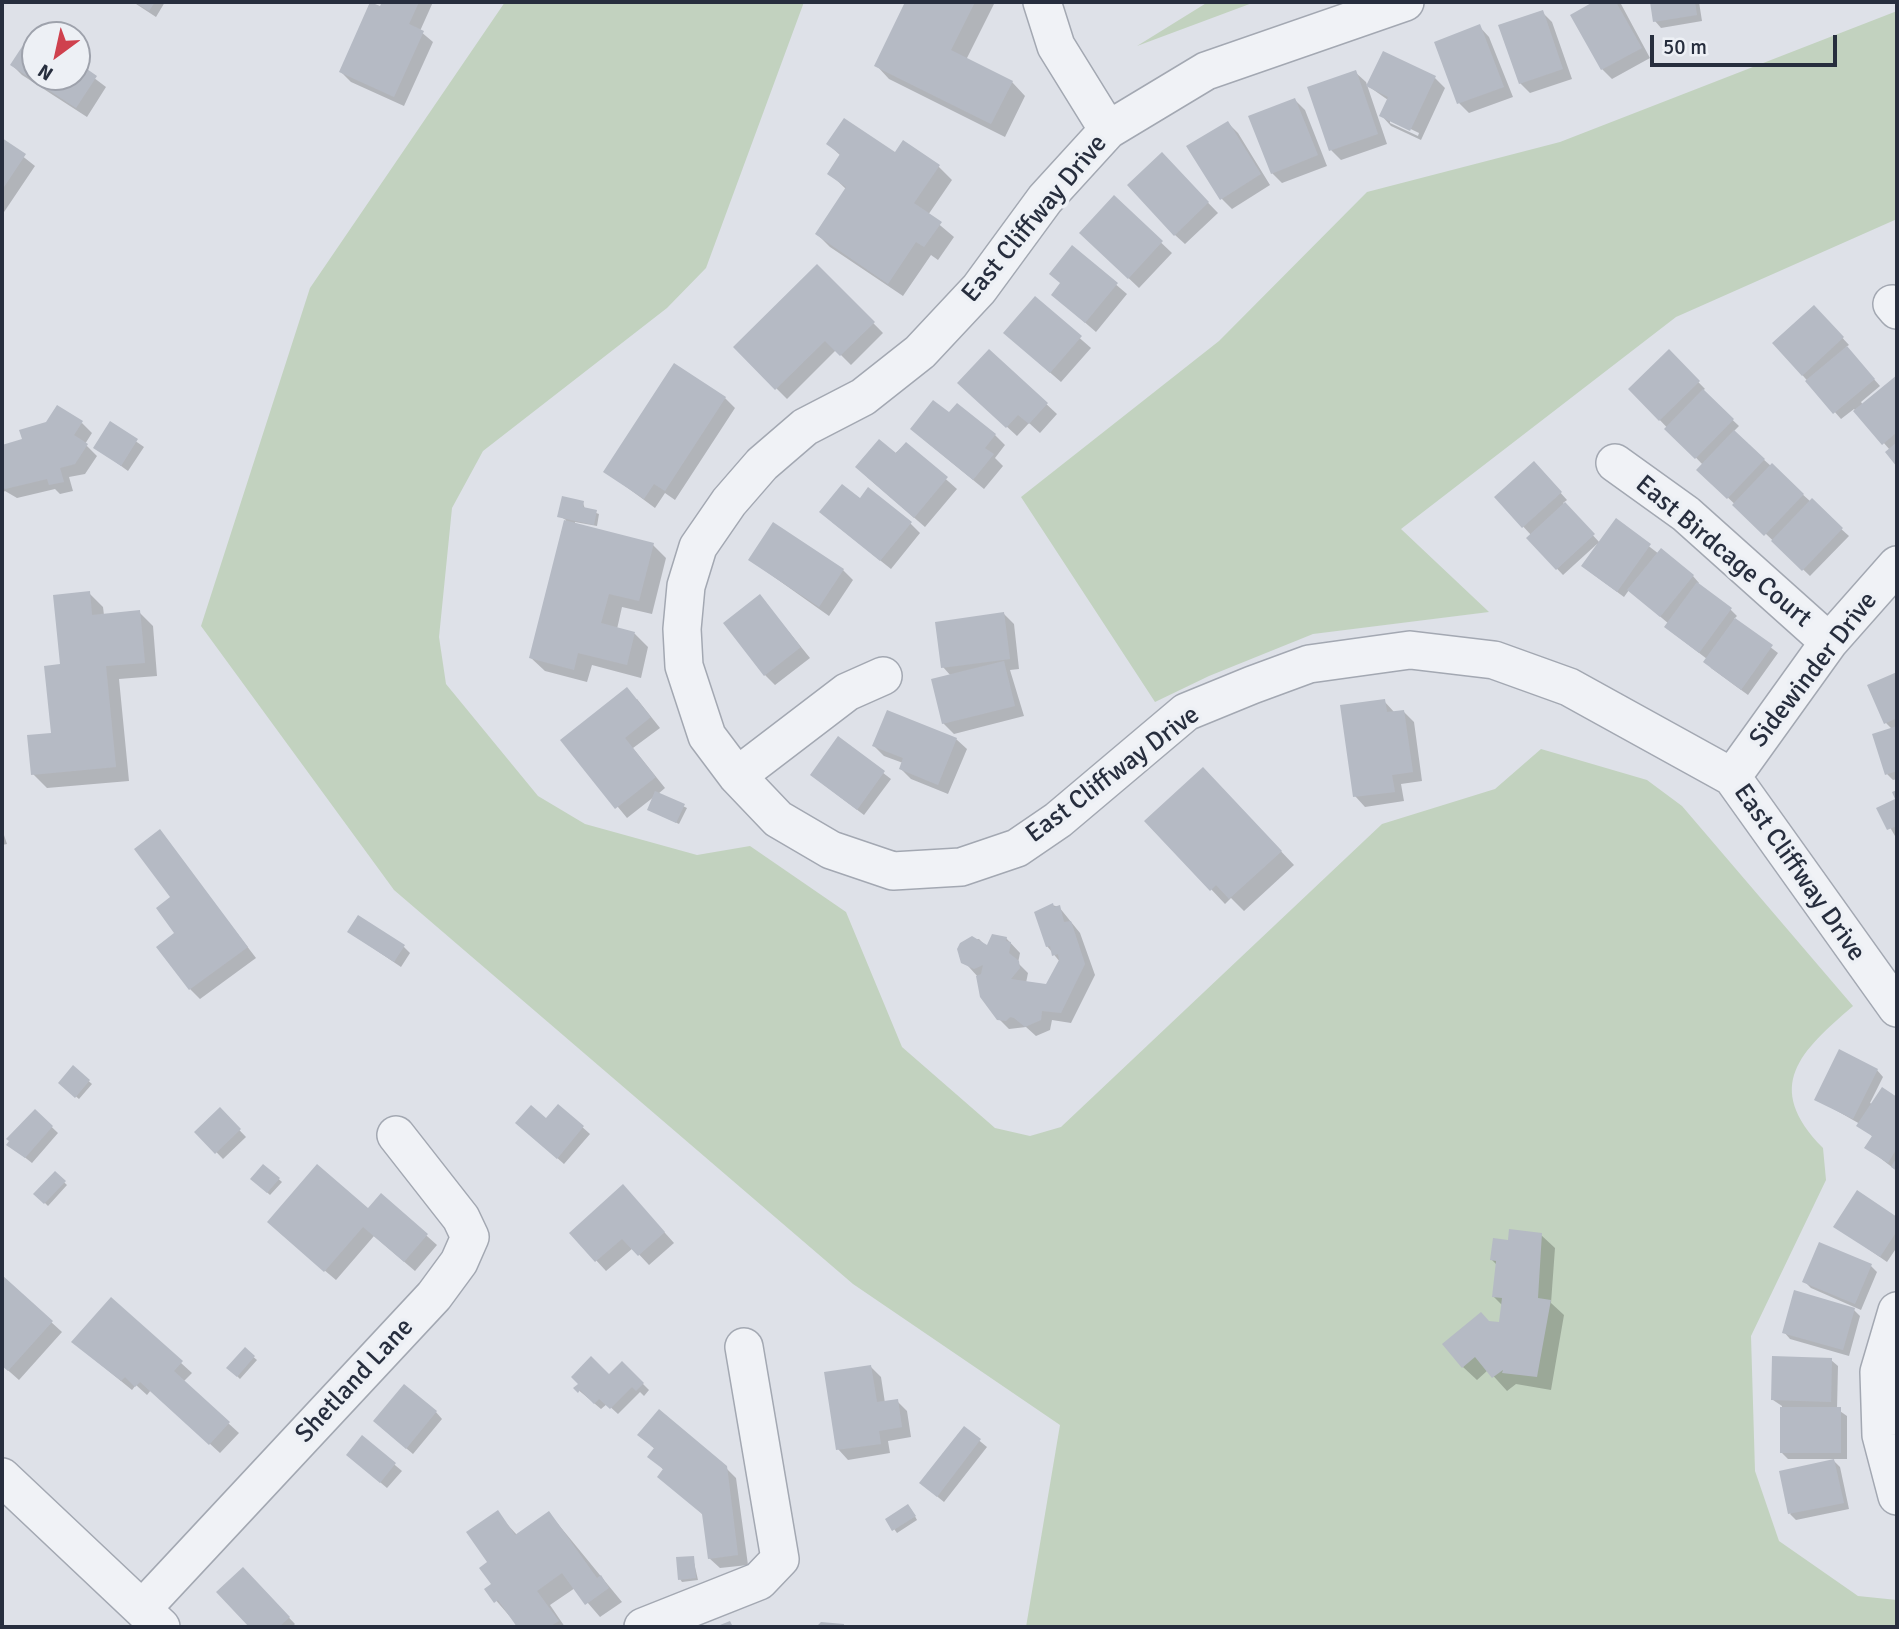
<!DOCTYPE html>
<style>
body{margin:0}
#map{position:relative;width:1899px;height:1629px;overflow:hidden;background:#dee1e8;font-family:Signika,sans-serif}
canvas{display:block}
.frame{position:absolute;inset:0;border:4px solid #272e3e;pointer-events:none}
.north{position:absolute;left:21px;top:21px;width:70px;height:70px;box-sizing:border-box;background:#edf0f5;border:2px solid #9ea2ac;border-radius:50%;rotate:213deg;font-size:19px;font-weight:700;line-height:28px;text-align:center;color:#272e3e}
.north::after{content:'';display:block;margin:auto;width:24px;height:32px;background:#cf414e;clip-path:polygon(50% 0,100% 100%,50% 72%,0 100%)}
.scale{position:absolute;left:1650px;top:35px;width:187px;height:32px;box-sizing:border-box;border:4px solid #272e3e;border-top:0;padding-left:9px;font-size:21px;line-height:24px;white-space:nowrap;color:#272e3e;-webkit-text-stroke:5px #edf0f5;paint-order:stroke}
</style>
<div id="map">
<canvas width="1899" height="1629"></canvas>
<div class="frame"></div>
<div class="north">N</div>
<div class="scale">50 m</div>
</div>
<script>
const c = document.querySelector('canvas').getContext('2d');
c.lineJoin = 'round';
function fillPath(path, color) {
  c.fillStyle = color;
  c.fill(path, 'evenodd');
}
function strokePath(path, color, width, dash) {
  c.strokeStyle = color;
  c.lineWidth = width;
  c.lineCap = dash ? 'butt' : 'round';
  c.setLineDash(dash || []);
  c.stroke(path);
}
function write(font, color, halo, rows, align = 'center') {
  c.font = font + ' Signika,sans-serif';
  c.lineWidth = 7;
  c.setLineDash([]);
  c.textBaseline = 'middle';
  c.strokeStyle = halo;
  c.fillStyle = color;
  for (const [text, x, y, turn = 0] of rows) {
    c.save();
    c.translate(x, y);
    c.rotate((+turn || 0) * Math.PI / 180);
    c.textAlign = isNaN(turn) ? turn : align;
    if (halo) c.strokeText(text, 0, 0);
    c.fillText(text, 0, 0);
    c.restore();
  }
}
const green = new Path2D(`
 M505,2H804L706,268L667,308L483,451L452,508L439,637L446,684L538,796L585,824L697,855L750,846L846,912L902,1047L995,1128L1030,1136L1061,1127L1382,824L1495,789L1541,749L1647,780L1682,806L1853,1006C1801,1051 1762,1086 1823,1148L1826,1180L1751,1336L1755,1471L1779,1541L1858,1596L1897,1600V1627H1026L1060,1425L853,1284L394,890L201,626L310,288Z
 M1208,2H1255L1137,46Z
 M1897,11V219L1676,317L1401,529L1489,612L1313,634L1209,676L1155,702L1021,497L1219,341L1367,192L1560,142Z`);
const shadow = new Path2D(`
 M133,2H165L156,17Z
 M384,2H433L420,31L433,42L404,106L351,82L341,72Z
 M907,2H995L966,60L1012,82L1025,96L1005,137L889,79L876,65Z
 M1597,2L1621,4L1650,58L1612,79L1602,69L1572,15Z
 M1652,2H1699L1702,21L1661,28L1655,21Z
 M1542,12L1552,22L1572,79L1530,93L1520,83Z
 M1479,26L1489,37L1513,97L1469,113L1459,103Z
 M35,37V77H77V65L106,87L87,117L22,75L12,65Z
 M1384,53L1435,78L1445,88L1421,140L1391,126L1381,115L1388,100L1368,86ZM1390,119L1419,133L1418,136L1390,123Z
 M1355,72L1366,82L1387,144L1341,160L1331,150Z
 M1295,100L1305,110L1327,166L1282,183L1272,173Z
 M1228,123L1238,133L1270,185L1232,209L1222,199Z
 M2,140L35,166L2,215Z
 M828,144L895,155L938,166L952,180L928,215L954,237L938,260L931,255L903,296L830,247L817,234L847,190L829,173L841,156Z
 M1162,155L1218,213L1185,244L1175,235Z
 M1114,198L1172,253L1139,288L1081,233Z
 M1073,248L1127,294L1096,332L1053,295L1062,284Z
 M817,266L883,333L851,365L836,350L787,399L735,347Z
 M1035,299L1091,348L1061,382L1016,343Z
 M1814,307L1849,345L1846,347L1880,386L1861,402L1863,405L1897,377V464L1888,452L1890,450L1854,409L1841,419L1775,344Z
 M989,351L1057,414L1040,433L1029,423L1017,436L970,393Z
 M1669,352L1705,389L1702,391L1739,426L1733,432L1849,536L1810,576L1699,470L1703,465L1630,389Z
 M725,398L735,408L675,500L665,493L655,508L606,472Z
 M949,415L995,435L1005,445L995,458L1003,466L984,489L922,438Z
 M82,423L92,433L85,444L97,456L85,474L69,477L73,491L60,494L55,489L17,498L5,491L2,493V446Z
 M111,424L144,447L128,471L95,447Z
 M906,444L957,489L925,527L867,477Z
 M1540,470L1567,500L1563,503L1600,543L1616,521L1659,554L1662,551L1693,576L1699,583L1697,585L1730,609L1737,616L1734,619L1778,653L1748,695L1711,668L1707,659L1673,633L1669,624L1629,590L1624,597L1590,572L1597,544L1563,575L1528,538L1531,535L1496,497Z
 M860,501L910,523L920,533L891,569L832,522Z
 M583,503L585,509L599,514L597,526L575,522V525L653,545L666,558L652,614L622,607L617,629L635,634L648,647L641,678L592,665L587,682L545,671L531,658L566,520L559,516Z
 M750,560L843,570L853,580L829,616Z
 M89,593L103,607L104,615L139,612L153,626L157,676L119,679L129,781L47,788L33,774L53,735Z
 M760,596L810,658L775,685L765,675Z
 M1004,614L1014,624L1019,669L1010,670L1024,716L954,734L943,723L951,676L943,667Z
 M1897,673V779L1893,780L1887,774L1892,729L1886,723L1869,686Z
 M637,699L660,728L633,748L665,788L658,794L687,808L679,824L649,810L655,796L627,818L563,740Z
 M1384,701L1395,713L1404,712L1414,722L1422,781L1401,784L1404,801L1365,807L1355,796Z
 M888,712L956,739L967,749L948,794L911,779L901,769L903,763L884,756L874,746Z
 M839,739L891,779L864,815L819,781Z
 M1216,783L1294,865L1244,911L1231,898L1225,904L1147,821Z
 M1897,792V835L1895,836L1879,808L1897,800L1894,793Z
 M2,829L7,844L2,845Z
 M160,832L256,958L200,999L190,989Z
 M1052,905L1059,907L1080,933L1095,975L1071,1023L1052,1020L1050,1030L1036,1036L1026,1027L1009,1029L998,1018L978,977L959,956V950L966,940L979,939L987,947L1006,938L1020,953L1018,963L1028,973L1026,983L1047,986L1060,962L1047,946Z
 M349,932L404,947L410,953L401,967Z
 M73,1068L92,1084L79,1099L60,1083Z
 M1877,1070L1883,1077L1870,1103L1872,1104L1882,1089L1897,1099V1171L1867,1148L1873,1137L1860,1124L1816,1099Z
 M559,1106L590,1134L564,1164L524,1129L546,1120Z
 M220,1110L246,1137L223,1159L197,1132Z
 M35,1111L58,1133L32,1163L8,1144Z
 M264,1166L282,1182L270,1195L252,1179Z
 M55,1174L67,1185L48,1206L36,1194Z
 M1857,1193L1897,1219V1247L1887,1262L1835,1226Z
 M381,1195L437,1245L415,1271L374,1236L336,1280L279,1232L368,1211Z
 M633,1197L674,1243L649,1265L633,1248L606,1271L571,1233Z
 M1541,1235L1555,1248L1551,1303L1564,1315L1551,1390L1516,1384L1507,1391L1488,1370L1477,1380L1463,1367L1490,1323L1500,1324L1503,1306L1493,1296L1497,1265L1492,1260L1510,1242Z
 M1871,1266L1877,1272L1861,1310L1811,1288L1805,1282Z
 M2,1277L62,1332L19,1380L2,1365Z
 M111,1299L192,1373L183,1382L239,1433L220,1453L151,1390L147,1395L136,1385L132,1390L73,1342Z
 M1854,1310L1860,1316L1849,1356L1790,1339L1784,1332Z
 M245,1350L257,1360L240,1379L229,1368Z
 M1831,1360L1838,1366L1837,1409L1847,1416V1459H1788L1782,1453V1406L1773,1400Z
 M622,1363L649,1390L644,1396L640,1392L618,1414L607,1404L601,1409L576,1388L609,1376Z
 M871,1367L881,1377L885,1403L897,1401L907,1411L911,1437L888,1441L890,1453L848,1460L838,1449Z
 M436,1412L442,1419L413,1454L382,1428Z
 M964,1428L987,1447L944,1502L928,1489Z
 M363,1438L402,1471L387,1488L355,1461Z
 M650,1445L725,1467L736,1478L748,1565L720,1568L709,1558L703,1515L660,1466L655,1449Z
 M1834,1461L1840,1467L1849,1509L1796,1520L1790,1514Z
 M911,1509L917,1520L897,1533L887,1519Z
 M497,1513L517,1535L549,1513L622,1602L600,1617L575,1588L550,1605L565,1627H519L487,1590L494,1585L490,1562Z
 M693,1558L698,1580L682,1582L680,1579Z
 M243,1569L295,1624L292,1627H251L218,1592Z`);
const building = new Path2D(`
 M134,2H155L149,11Z
 M370,2L380,6L382,2H419L409,24L424,31L394,97L339,72Z
 M905,2H975L951,50L1013,81L991,124L874,66Z
 M1593,2H1616L1642,48L1601,70L1570,15Z
 M1650,2H1695L1697,15L1653,22Z
 M1543,10L1563,69L1519,84L1498,25Z
 M1480,24L1504,87L1457,104L1434,42Z
 M31,33L35,35V77H77V62L97,76L76,108L10,65Z
 M1383,51L1436,76L1410,131L1379,116L1388,97L1366,86Z
 M1356,70L1378,134L1329,151L1307,87Z
 M1295,98L1318,155L1271,174L1248,116Z
 M844,118L895,152L903,140L940,165L914,203L942,222L924,247L916,242L888,284L815,234L846,187L827,174L840,154L826,144Z
 M1228,121L1261,174L1220,200L1186,146Z
 M2,138L26,154L2,190Z
 M1162,152L1209,202L1174,236L1127,185Z
 M1114,195L1163,241L1128,279L1079,233Z
 M1072,245L1118,283L1085,323L1051,295L1060,283L1049,274Z
 M817,264L875,322L840,356L825,341L775,390L733,347Z
 M1035,296L1082,336L1050,373L1003,333Z
 M1814,305L1844,337L1802,376L1772,343Z
 M1847,346L1875,379L1833,414L1805,381Z
 M989,349L1048,403L1029,424L1018,415L1006,428L957,383Z
 M1669,349L1700,381L1659,421L1628,389Z
 M674,363L726,397L665,491L654,484L644,499L603,472Z
 M1897,375V432L1882,445L1853,411Z
 M1703,389L1734,419L1695,459L1664,429Z
 M933,400L949,412L957,403L996,434L985,448L994,454L973,480L910,429Z
 M57,405L83,421L74,435L88,444L75,464L60,468L64,482L49,485L47,479L5,489L2,487V445L22,439L19,430L46,422Z
 M110,421L138,439L121,466L93,448Z
 M1734,430L1765,459L1727,499L1696,470Z
 M879,439L896,453L906,442L948,477L914,518L855,467Z
 M1897,442V467L1885,452Z
 M1534,461L1562,492L1522,528L1494,497Z
 M1772,463L1804,494L1764,536L1732,505Z
 M842,484L860,498L868,487L912,522L880,561L819,512Z
 M562,496L584,501L583,507L597,510L594,525L557,517Z
 M1812,498L1843,528L1802,571L1771,541Z
 M1565,502L1595,534L1556,570L1526,538Z
 M1616,518L1651,544L1617,592L1581,566Z
 M564,520L654,543L639,601L609,594L601,623L635,632L627,665L578,653L574,670L529,658Z
 M773,522L844,569L819,607L748,560Z
 M1661,548L1694,575L1660,617L1627,590Z
 M1697,582L1732,608L1699,653L1664,627Z
 M90,591L92,615L140,610L145,663L106,666L116,767L31,775L27,735L51,733L44,666L60,664L53,595Z
 M760,594L801,647L764,676L723,623Z
 M1004,612L1010,659L941,668L935,622Z
 M1735,618L1773,645L1741,690L1703,662Z
 M1004,661L1015,706L942,724L931,679Z
 M1897,672V718L1884,724L1867,685Z
 M627,687L651,717L625,738L656,777L615,809L560,740Z
 M1385,699L1387,712L1404,710L1413,772L1392,775L1395,792L1353,797L1340,705Z
 M887,710L957,738L938,785L899,769L903,758L872,746Z
 M1897,726V771L1885,775L1872,734Z
 M838,736L885,771L857,810L810,775Z
 M1203,767L1282,851L1229,899L1216,885L1210,891L1144,821Z
 M1897,790V826L1887,830L1876,808L1895,799L1892,792Z
 M655,791L685,804L676,823L647,810Z
 M160,829L248,947L189,990L156,947L174,933L156,908L170,897L134,849Z
 M1053,903L1054,907L1060,905L1064,922L1071,921L1085,964L1061,1013L1042,1011L1041,1020L1025,1027L1014,1018L1010,1017L1006,1021L997,1020L980,997L976,976L981,974L983,965L974,969L961,963L957,949L960,943L972,936L987,945L992,934L1007,937L1006,941L1011,942L1009,953L1019,961L1020,968L1011,979L1046,984L1059,960L1058,954L1052,956L1050,946L1046,947L1034,912Z
 M358,915L405,945L394,962L347,932Z
 M1839,1049L1878,1069L1853,1119L1814,1100Z
 M73,1065L90,1080L75,1098L58,1083Z
 M1882,1087L1897,1097V1148L1888,1163L1864,1148L1872,1136L1856,1126Z
 M558,1104L584,1126L557,1159L515,1123L531,1105L546,1118Z
 M220,1107L241,1129L215,1154L194,1132Z
 M35,1109L53,1126L25,1158L6,1145L9,1141L6,1139Z
 M1897,1157V1171L1891,1167Z
 M263,1164L280,1178L267,1193L250,1179Z
 M317,1164L368,1208L381,1193L428,1234L404,1262L363,1227L324,1272L267,1222Z
 M55,1171L66,1181L44,1204L33,1194Z
 M623,1184L665,1232L638,1256L622,1239L595,1262L569,1233Z
 M1857,1190L1897,1217V1231L1880,1257L1833,1227Z
 M1509,1229L1542,1233L1538,1298L1551,1300L1537,1377L1502,1373L1503,1370L1492,1378L1475,1357L1462,1368L1442,1344L1481,1312L1489,1321L1499,1322L1502,1298L1492,1297L1496,1261L1490,1260L1493,1238L1508,1240Z
 M1819,1242L1872,1264L1855,1304L1802,1282Z
 M2,1275L53,1321L8,1371L2,1366Z
 M1794,1290L1855,1308L1843,1350L1782,1333Z
 M111,1297L183,1361L174,1371L230,1422L209,1445L140,1382L135,1387L125,1377L121,1381L71,1342Z
 M245,1347L255,1356L237,1377L226,1368Z
 M591,1356L609,1374L622,1361L644,1383L636,1391L632,1387L610,1409L599,1399L594,1404L580,1390L578,1393L573,1388L578,1384L571,1377Z
 M1772,1356L1832,1358L1831,1402L1771,1400Z
 M871,1365L877,1402L898,1399L902,1427L879,1431L881,1444L836,1450L824,1372Z
 M404,1384L437,1411L406,1449L373,1421Z
 M1780,1407H1841V1453H1780Z
 M659,1409L727,1466L738,1555L708,1559L702,1514L657,1477L663,1469L647,1457L654,1448L637,1435Z
 M964,1426L981,1439L937,1497L919,1483Z
 M362,1435L396,1463L380,1483L346,1455Z
 M1834,1459L1844,1503L1788,1514L1779,1471Z
 M908,1504L916,1516L892,1531L885,1519Z
 M498,1510L515,1535L549,1511L597,1578L601,1575L609,1588L585,1605L562,1573L537,1591L559,1621L549,1627H517L498,1600L494,1603L484,1589L491,1584L479,1568L487,1562L466,1532Z
 M694,1556L696,1578L678,1580L676,1557Z
 M243,1567L290,1617L279,1627H249L216,1592Z
 M730,1621L733,1627H715Z
 M821,1622L844,1624V1627H816Z`);
const minor = new Path2D(`
 M1042,2L1056,46L1108,130
 M1405,2L1206,71L1108,130L1045,199L979,289L920,352L863,397L805,427L762,464L729,502L698,547L686,586L682,629L684,666L707,736L737,776L778,819L831,850L893,871L961,867L1017,848L1058,820L1186,712L1252,685L1309,664L1410,650L1494,660L1569,687L1732,777L1897,1008
 M1892,304L1897,310
 M1615,463L1686,514L1829,642
 M737,776L847,692L883,676
 M1732,777L1829,642L1897,565
 M1897,1311L1879,1372L1881,1435L1897,1496
 M2,1477L161,1627
 M142,1609L434,1296L459,1262L470,1237L461,1218L396,1135
 M643,1627L759,1581L780,1559L744,1347`);
const streetNames = [
 ["East Cliffway Drive",1035,219,-50],
 ["East Birdcage Court",1723,552,40],
 ["Sidewinder Drive",1814,670,-52],
 ["East Cliffway Drive",1113,775,-37],
 ["East Cliffway Drive",1799,873,55],
 ["Shetland Lane",355,1381,-47]
];
fillPath(green, '#c2d2bf');
fillPath(shadow, '#0003');
fillPath(building, '#b5bac4');
strokePath(minor, '#a3a8b2', 40);
strokePath(minor, '#f0f2f6', 37);
write('26px', '#272e3e', '#edf0f5', streetNames);
</script>
